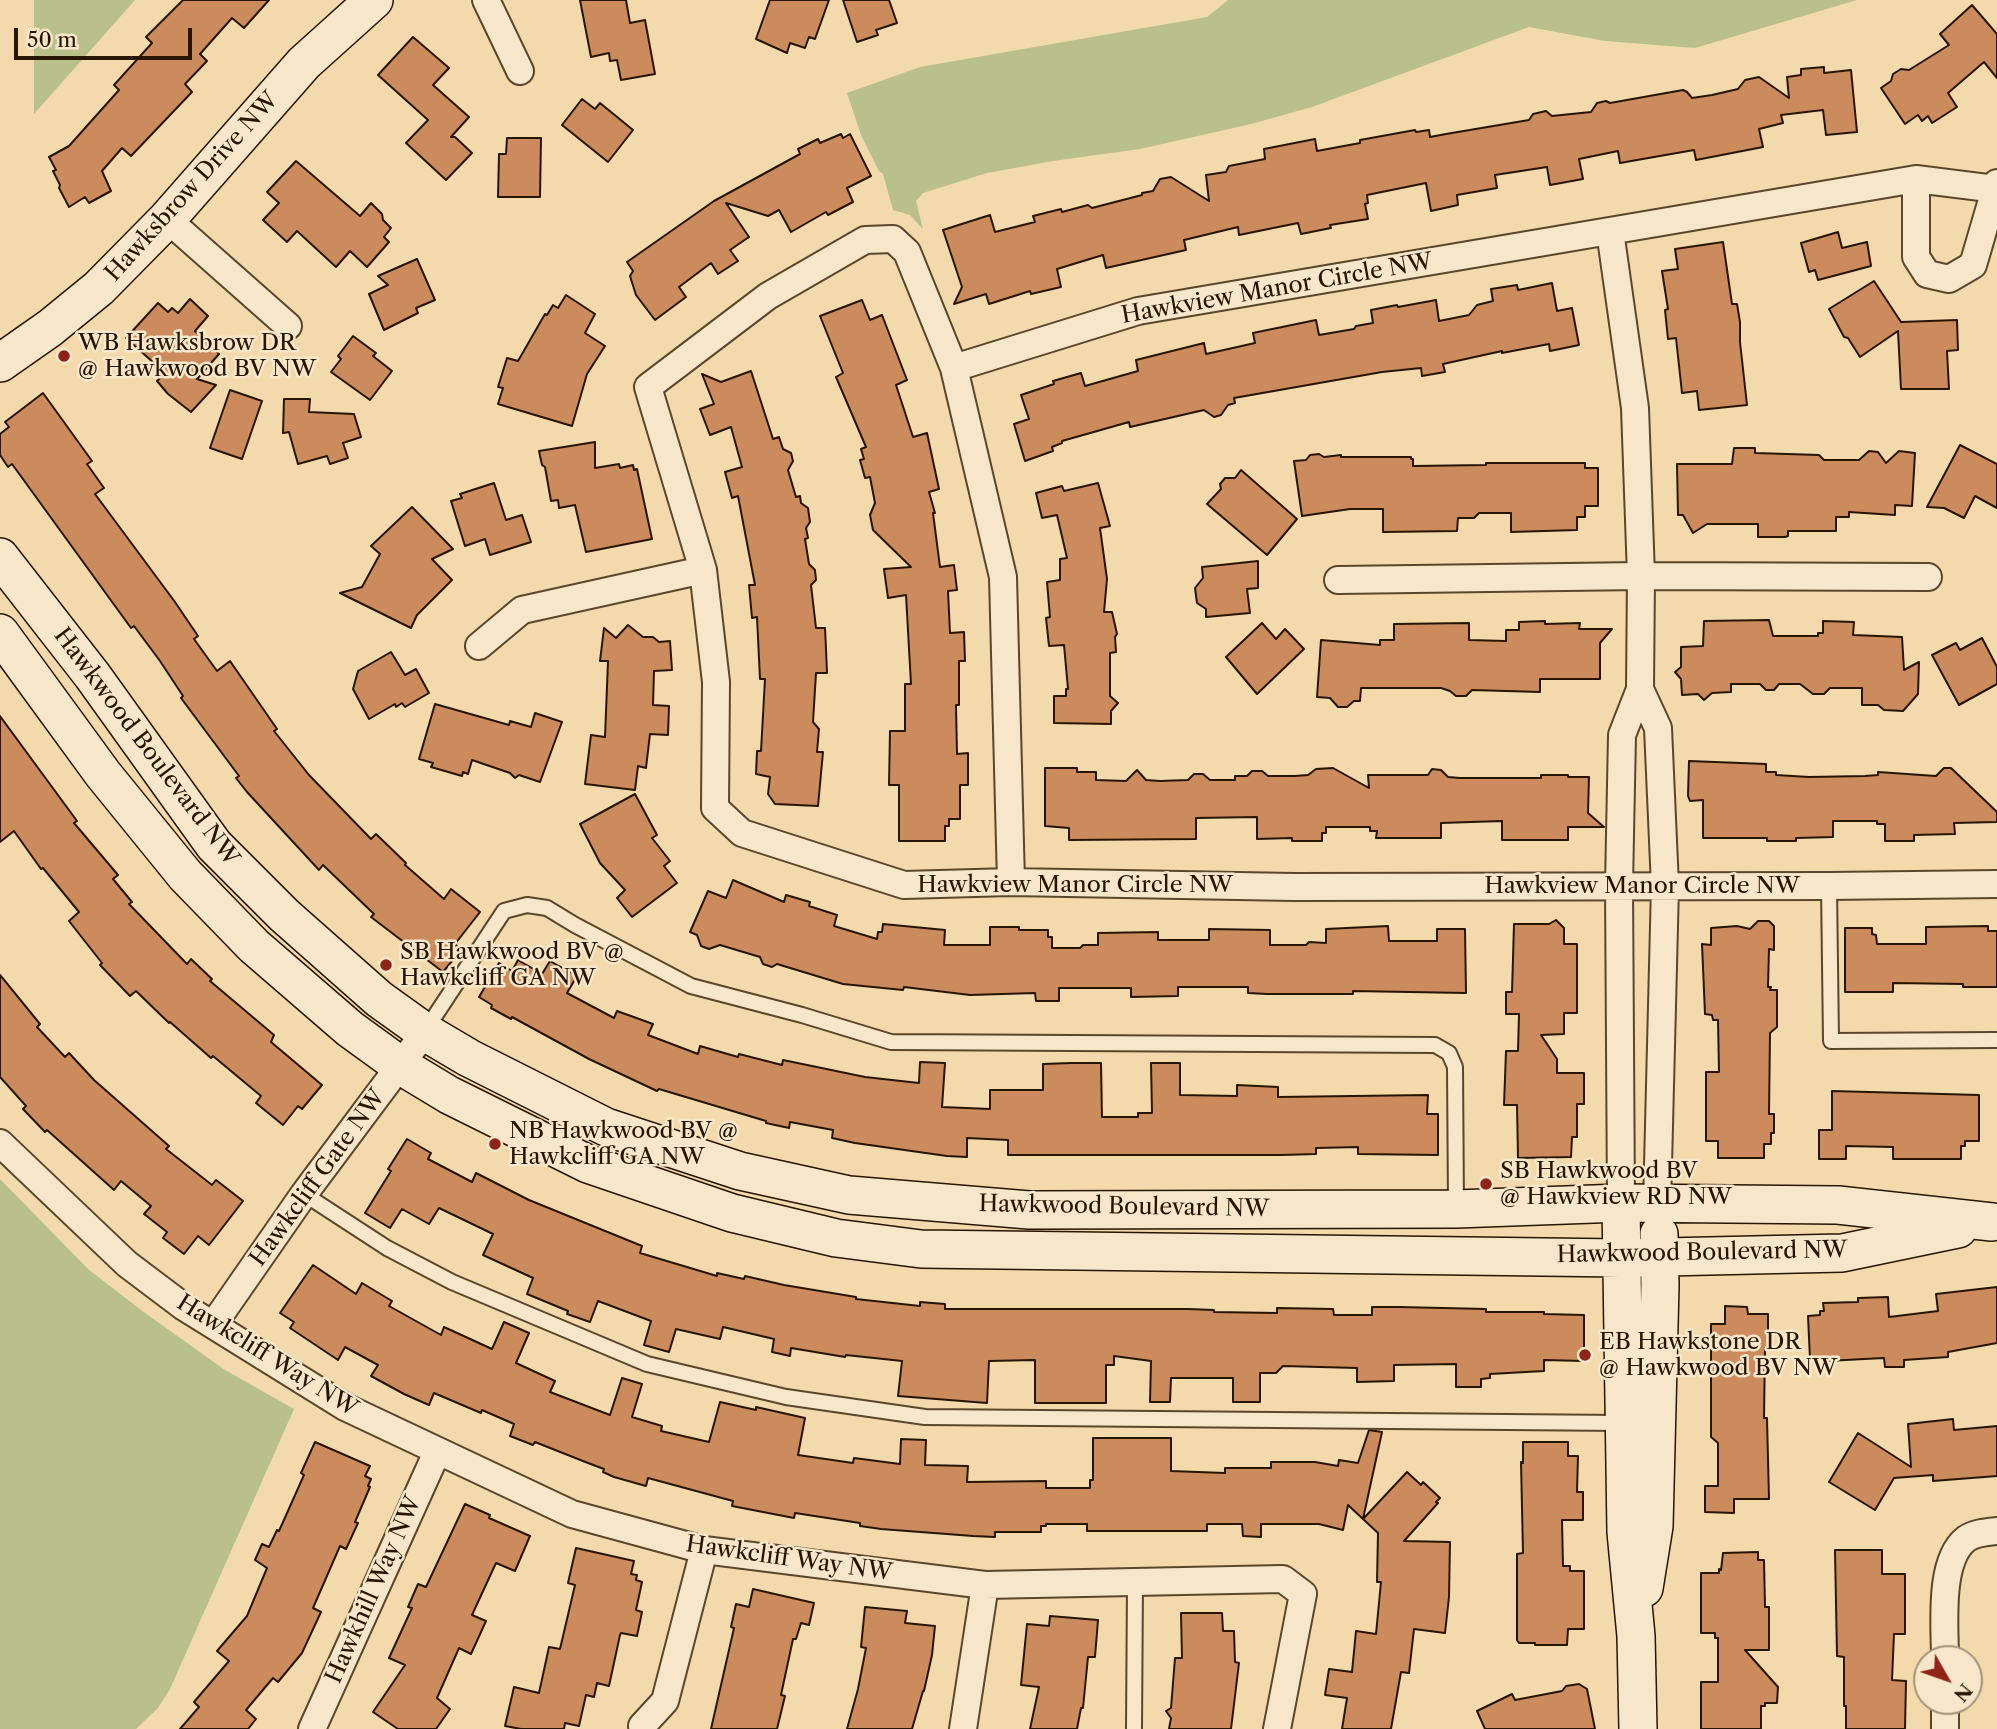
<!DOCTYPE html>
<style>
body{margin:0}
#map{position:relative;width:1997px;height:1729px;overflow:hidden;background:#f2daad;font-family:"Libre Caslon Text",serif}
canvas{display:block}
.north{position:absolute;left:1913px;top:1645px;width:70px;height:70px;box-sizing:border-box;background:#f7e7ca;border:2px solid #a49379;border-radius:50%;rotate:130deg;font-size:19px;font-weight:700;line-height:28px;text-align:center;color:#271500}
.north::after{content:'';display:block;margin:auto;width:24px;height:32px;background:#8f2418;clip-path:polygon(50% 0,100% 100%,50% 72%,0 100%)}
.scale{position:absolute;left:14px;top:28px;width:178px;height:32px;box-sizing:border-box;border:4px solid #271500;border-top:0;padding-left:9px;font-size:21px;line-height:24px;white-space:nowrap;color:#271500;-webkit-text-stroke:5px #f7e7ca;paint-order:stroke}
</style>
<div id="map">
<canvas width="1997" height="1729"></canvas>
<div class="north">N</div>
<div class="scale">50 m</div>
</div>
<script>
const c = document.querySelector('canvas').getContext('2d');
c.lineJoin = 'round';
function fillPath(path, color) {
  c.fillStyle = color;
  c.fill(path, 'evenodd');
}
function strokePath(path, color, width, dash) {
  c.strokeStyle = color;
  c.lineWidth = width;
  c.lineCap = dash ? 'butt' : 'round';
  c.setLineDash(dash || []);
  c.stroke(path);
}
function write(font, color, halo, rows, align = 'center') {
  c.font = font + ' "Libre Caslon Text",serif';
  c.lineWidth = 5;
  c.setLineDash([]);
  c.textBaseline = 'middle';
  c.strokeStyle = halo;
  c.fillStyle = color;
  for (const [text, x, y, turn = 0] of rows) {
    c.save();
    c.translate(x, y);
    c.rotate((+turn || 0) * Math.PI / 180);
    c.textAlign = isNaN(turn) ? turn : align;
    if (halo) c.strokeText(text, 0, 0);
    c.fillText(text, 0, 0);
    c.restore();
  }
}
const green = new Path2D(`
 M34,0H135L34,114Z
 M1228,0H1857L1695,48L1605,41L1529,27L1312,107L1251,124L1140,149L1053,161L987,173L923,193L916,201L923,229L910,215L893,210L883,174L879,171L861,135L847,93L920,67L1207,17Z
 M0,1179L88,1269L141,1310L225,1370L294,1409L170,1689L158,1708L136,1729H0Z`);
const building = new Path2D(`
 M183,0H269L244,28L232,18L200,54L207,61L185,84L192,92L131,156L122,148L102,171L111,191L89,203L85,197L69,207L59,188L60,185L53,171L56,170L49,157L69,146L119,90L114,85L152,43L146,37Z
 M580,0H626L630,23L645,20L655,74L621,80L617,60L610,61L609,53L591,57Z
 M770,0H829L815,39L809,37L805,48L790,43L787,53L756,39Z
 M843,0H889L897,23L876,30L878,35L857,42Z
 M1972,5L1997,34V78L1984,62L1948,93L1957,107L1932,123L1928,116L1922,121L1918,115L1905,124L1881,88L1891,81L1893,74L1901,69L1909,70L1949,45L1940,34Z
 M413,37L449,68L433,85L469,117L451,137H455L472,153L446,180L406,143L428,120L378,75Z
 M1824,67V73L1851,70L1857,132L1826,135L1823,110L1781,115L1783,123L1759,129L1763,147L1696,160L1694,150L1620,163L1618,151L1579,159L1583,179L1550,185L1547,167L1495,175L1497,188L1457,195L1458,205L1431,211L1426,183L1367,195L1368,203L1365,204L1368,219L1330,225L1331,228L1301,234L1298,223L1239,235L1238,227L1184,240L1186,250L1106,268L1103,255L1057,269L1061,287L1031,294L1030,291L989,304L986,294L954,304L962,287L943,230L990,215L995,232L1035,222L1033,216L1061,209L1062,212L1088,205L1092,208L1142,195V193L1153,191L1160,179L1171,177L1209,201L1206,175L1226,172L1229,166L1265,159L1264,149L1315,139L1317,151L1360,143V140L1415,130L1416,132L1429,130L1430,137L1446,134L1529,120L1533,114L1546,111L1552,116L1591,112L1597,103L1606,101L1610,103L1683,90L1687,92L1692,98L1712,95L1738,89L1745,80L1759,77L1789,98L1787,77L1801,75V69Z
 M582,99L595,109L600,103L633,130L608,162L562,125Z
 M841,134L843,138L850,134L871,176L847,188L853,202L828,215L826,212L791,232L779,210L768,216L726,203L749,237L730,250L738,261L718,274L711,263L679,287L686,297L655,320L636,295L630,276L633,271L627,262L714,201L800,154L798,149L818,139L820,143Z
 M507,138H541L540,197H498L499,154H506Z
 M296,161L360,216L371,203L382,214L383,220L391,228L384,237L389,242L367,267L350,251L336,267L297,231L287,242L263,220L279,203L267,192Z
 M1838,232L1842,248L1867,242L1871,266L1818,280L1815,270L1809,272L1801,243Z
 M1723,242L1732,304H1737L1740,322V342L1747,405L1699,410L1697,391L1682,393L1676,338L1668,339L1665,310L1668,309L1662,271L1678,269L1675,249Z
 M417,259L435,300L416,308L418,313L384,330L369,294L388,285L378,276Z
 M1874,281L1901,322L1957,320L1958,350L1947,351L1949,389H1901L1898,331L1860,357L1848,338L1844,337L1829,309Z
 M1552,283L1557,311L1572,308L1579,345L1550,351L1549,344L1502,353V351L1443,364L1445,372L1422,376L1421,368L1382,372L1234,398L1235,403L1228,405L1221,415L1214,417L1204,410L1130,427L1129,422L1062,441V443L1052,447L1053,451L1025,461L1014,424L1029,419L1021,395L1054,384L1053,381L1081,373L1085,386L1138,371L1136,360L1204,343L1206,354L1255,343L1253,333L1316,320L1319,335L1354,329L1356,326L1373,323L1371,310L1397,305L1398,307L1436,300L1439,321L1469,315L1477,305L1493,301L1491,289L1517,285L1518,290Z
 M566,295L595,314L585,333L605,346L587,374L572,426L498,404L503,388L498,387L507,358L518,361L545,314L547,315L553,305L558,308Z
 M190,299L208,316L195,331L219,354L197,379L216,385L191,412L168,394L157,381L165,373L126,338L158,303L168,312L172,308L178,313Z
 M862,300L870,320L882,315L907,380L896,385L913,437L927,433L939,489L929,492L935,513H933L940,567L954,565L957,590L948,591L950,633L964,632L965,661H959V705H956L957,754L968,753V785H960V819H949V826H945V841H899V785H889L890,731H905V684H911L906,595L888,598L884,569L911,567L873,530L870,515L875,503L870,477L865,478L860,460L864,459L861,449L866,447L836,377L843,373L820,316Z
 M353,336L376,353L373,356L392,371L370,400L331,372L341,359L338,356Z
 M751,371L773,439L779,437L783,449L791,453L793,461L788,470L796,497L800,496L801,503L808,508L810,522L806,528L808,538L805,539L809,564L815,570L816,580L811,585L816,628H825L826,649L827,673H816L813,722L819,729L817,752H823L818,806L775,804L768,794L770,777L756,774L757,751H761L765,679H760L757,617L752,618L749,585H755L738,496L732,498L725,472L742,467L731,427L710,435L700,409L714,404L702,374L721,382Z
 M230,390L262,401L242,459L210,448Z
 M43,393L92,461L87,464L104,488L95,494L175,602L198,636L194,639L217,671L230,661L277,729L274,731L309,775L371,839L376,834L406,863L405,865L444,899L451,889L480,912L455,944L461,950L443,972L371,917L374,914L323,865L319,870L247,792L236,778L239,776L181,698L183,696L160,661L134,626L131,628L12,464L8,467L0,455V434L9,427L5,422Z
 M284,399H310L309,412L354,414L361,437L343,443L348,458L330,464L327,456L298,464L289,432L283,433Z
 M595,442V468L619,464L620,468L633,465L634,470L637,469L652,539L586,552L575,505L559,508L558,500L551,501L545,467L542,465L539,451Z
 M1960,445L1997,464V508L1975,496L1964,518L1944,508L1927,507Z
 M1734,448H1755V453L1819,455L1824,460H1859L1869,451L1878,452L1886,463L1899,451L1915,453L1912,506L1895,505V515L1849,512V517H1836V531H1788V536L1785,537H1758V524H1707L1693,533L1683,515H1678L1677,464H1732Z
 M1319,454L1324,457L1341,455V457H1411V459H1413V466L1486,465V463H1585V468H1598V506H1585V517H1577V530L1511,532V513H1479L1474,518H1458L1457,531L1383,532V509H1350L1302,516L1294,461L1306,460L1310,455Z
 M1241,470L1297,519L1267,555L1207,504L1221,489L1220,484L1225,478H1235Z
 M494,483L506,520L522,515L531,542L490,555L485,539L465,546L451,501L462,498L460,494Z
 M1098,483L1110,526L1100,528L1107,579L1104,612H1112L1117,634L1115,637L1116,652L1110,653V696L1118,703L1111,711V724L1054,723V696H1066V689H1068L1064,645L1049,646L1046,618L1050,617L1047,582L1060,580V559L1067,558L1057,515L1042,518L1036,493L1062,486L1064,491Z
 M412,507L453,549L432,559L452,580L417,615L411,628L340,593L362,587L380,554L371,546Z
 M1258,561V588L1247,589L1250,613L1206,617V609L1197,603L1195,588L1203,578L1202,567Z
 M1769,620L1773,636H1818V633H1823V621L1854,622L1853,635L1902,637L1904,670L1919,662L1918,694L1903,711L1884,710L1878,705H1862V688H1830L1824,694H1813L1800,684H1779L1774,690H1766L1760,684H1731V692L1712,693L1704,700L1698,694L1682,695L1681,679L1675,672L1681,667V647L1703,646L1704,621Z
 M1545,621V624L1580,623L1579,629H1612L1600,643V679H1540V692L1472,690L1466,696H1456L1450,691L1441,688H1361L1360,701H1354L1347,707H1338L1330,698L1317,697L1321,640L1380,645V640H1394V624L1469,623V640L1506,641V630H1519V622Z
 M1262,623L1276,639L1285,629L1304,649L1257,694L1226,657Z
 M628,625L643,637H653L659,642L670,641L672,670L654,671L653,705L669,706L668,735L650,734L646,768L638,766L635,790L585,784L591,735L605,737L608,661H600L604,628L616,638Z
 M1982,638L1997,667V684L1959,705L1932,655L1956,643L1960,650Z
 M391,652L405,675L416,669L429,693L405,707L402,703L396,707L395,704L369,719L353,689L358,671Z
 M435,704L509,725L510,721L531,727L535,713L562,722L540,782L519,775L515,778L510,773L472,760L468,774L463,772L462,776L431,767L433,763L419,759Z
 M0,716L77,821L74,823L118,875L113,879L132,902L129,904L187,964L191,959L212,979L210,981L274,1035L271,1042L322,1085L302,1109L298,1106L283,1125L256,1103L261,1096L213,1056L211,1058L170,1022L169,1023L136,991L130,996L100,965L102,963L69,921L79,912L43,868L41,869L14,831L0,842Z
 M1689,761L1766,764V772H1776V775L1809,777L1865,776L1878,775V772L1936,776L1944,768H1951L1997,812V822L1954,823L1955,834L1914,835V841H1885V824H1877V821H1833V837L1796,838V841H1767V838H1703V800L1690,801L1688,796Z
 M1045,768H1077V772H1096V780L1126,781L1137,770L1146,780L1160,781L1188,780L1194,774H1203L1210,780H1235V776H1247L1252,771H1262L1268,776H1295L1308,775L1316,769L1333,768L1369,788L1368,775H1428L1432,769L1441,770L1448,777L1460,778H1541V775H1568V777H1589L1588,813L1604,827H1568V840H1502V821L1441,823V838H1376L1377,831H1370V827H1326V833H1322V841H1292V838L1257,839V817L1196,818V839L1069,840V828L1045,826Z
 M635,794L657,835L652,838L670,861L664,866L677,883L632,917L617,898L625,890L600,863L580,824Z
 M733,880L784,902L786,895L810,902L809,906L837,915L834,926L877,939L878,932H882L883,924L945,930L944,945H990V927H1019V930H1048V937H1052V948H1080L1083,945H1098V933L1158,932V940H1209V929L1270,930V945H1306L1309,942L1326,943V929L1388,926L1389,941H1437V929H1465L1466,993L1353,991V994H1267L1248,993V987H1178V996L1131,997V988H1059V1001H1036L1035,993L970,995L904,987L903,990L843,984L777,964L772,967L763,964L760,957L720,945L709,949L701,946L697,935L690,932L708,891L726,898Z
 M1556,920L1564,928V944H1577V1013H1564V1034L1541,1035L1557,1059V1073H1584V1104H1577V1137H1572L1571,1157L1518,1158L1517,1105H1504L1506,1051H1518L1519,1014H1506V992H1512L1514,924H1549Z
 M1758,921H1769L1774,926V950L1769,949L1768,987H1771L1770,990H1777V1027L1770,1033L1769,1114H1774V1133H1771V1144H1764V1158H1718V1141H1706V1072H1719L1718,1020H1713L1712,1015L1705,1014L1702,944L1711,945V928L1737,926L1750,929Z
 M1988,926V931H1997V987H1963V984L1893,983V992H1845V928H1872V934L1876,935L1877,944H1926V927Z
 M518,960L542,974L550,961L577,976L567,993L614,1018L617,1011L653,1024L648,1035L698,1054L700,1046L738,1057L739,1054L782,1065L783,1060L865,1077L919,1083L920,1062L945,1063L942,1107L990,1109V1090H1043V1064L1071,1063H1101L1102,1117H1138V1113H1152L1151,1063H1180V1095L1237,1096V1085L1278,1087V1097L1428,1095L1427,1114H1438V1155L1358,1154V1147L1316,1148V1154L1281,1155H1008V1140L967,1138V1157L947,1156L855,1143L832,1138L833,1130L790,1122L789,1128L766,1123V1121L659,1089L657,1091L589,1059L512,1017L511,1019L491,1008L492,1005L479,997L499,963L512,971Z
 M0,975L40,1024L37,1027L65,1057L69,1053L94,1080L169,1146L166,1149L212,1185L216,1180L243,1201L209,1245L198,1236L184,1254L163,1238L167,1232L144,1214L151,1206L121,1181L114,1190L47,1130L45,1132L23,1109L26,1106L0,1077Z
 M1832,1091L1979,1095V1141H1965V1146H1961V1159H1893V1147L1846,1146V1159H1819V1130H1832Z
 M407,1139L431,1153L428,1159L472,1182L476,1173L529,1200L642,1246L640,1253L717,1276V1273L744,1279L745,1276L784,1285L856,1297V1299L920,1306V1302L945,1304V1309H1188L1214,1310V1312L1277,1313V1308L1333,1309L1334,1315H1372V1307H1399L1486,1309V1312H1544V1314L1584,1315V1361L1544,1360V1371L1490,1374V1378L1481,1379V1387H1456V1364L1394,1365V1381L1357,1382V1368L1283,1366L1276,1373H1260V1402H1233V1378H1171L1170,1402H1150L1151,1361L1114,1356V1365H1106V1403H1035V1360L989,1361L987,1403L898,1396L902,1361L846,1355L845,1357L791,1348L790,1356L772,1352L774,1339L723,1327L720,1339L676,1329L669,1352L644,1345L651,1321L598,1301L590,1322L567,1314L568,1311L527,1294L533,1278L483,1255L493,1234L439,1208L429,1224L402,1209L390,1228L365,1213L391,1171L388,1169Z
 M313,1265L356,1294L362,1283L392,1301L389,1306L441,1335L444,1327L492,1349L504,1322L529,1333L516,1363L555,1381L550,1392L610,1415L622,1378L642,1384L632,1417L662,1426L661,1431L709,1442L720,1402L756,1410V1407L805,1418L798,1455L853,1463L854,1458L900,1464L901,1439L926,1440L925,1465L968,1466L967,1482L1046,1481V1488H1090V1480H1093V1438H1171V1471L1225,1473V1468H1271V1462H1315L1338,1466L1339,1460L1358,1463L1369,1430L1382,1432L1363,1519L1348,1505L1343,1530L1319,1524H1261V1537L1243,1536L1242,1524H1207V1531H1087V1524H1046V1526H1041V1532H995V1537L973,1536L881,1529L860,1526V1523L795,1513L794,1518L732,1506L733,1501L648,1478L646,1486L614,1477L603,1472L604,1469L588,1463L535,1442L533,1445L510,1436L514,1424L482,1410L481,1413L434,1393L429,1405L404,1394L371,1376L378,1365L345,1347L338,1360L290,1328L294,1322L280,1313Z
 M1997,1287V1343L1948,1352V1357L1904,1360V1367H1885L1884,1358L1826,1361V1359H1810L1808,1316L1820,1315V1311H1824L1823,1303L1858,1302V1298L1888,1297L1889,1317L1938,1311L1936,1294Z
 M1725,1306L1747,1307L1748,1314H1768V1348H1765L1764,1418H1767L1769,1499H1734V1513L1705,1512V1486H1718V1443L1711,1437V1324H1725Z
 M1953,1419L1954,1430L1997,1426V1476L1933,1481V1475L1894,1478L1875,1510L1829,1482L1858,1433L1911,1467L1908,1424Z
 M315,1442L370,1466L365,1476L371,1479L368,1486L370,1487L355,1522L358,1523L346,1549L340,1546L313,1608L321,1612L302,1653L278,1682L273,1678L246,1710L256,1719L248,1729H180L199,1707L194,1702L229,1661L217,1651L247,1616L267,1568L255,1560L262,1544L269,1547L277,1530L279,1531L304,1475L301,1473Z
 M1523,1442H1568V1456H1578L1577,1492H1583V1520H1562L1563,1566H1570V1571H1584V1629H1568L1567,1645H1535V1643H1519L1517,1640V1554L1523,1553L1521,1462L1523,1463Z
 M1407,1472L1421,1485L1423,1482L1440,1498L1436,1502L1438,1503L1404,1541L1450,1542L1449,1597L1445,1633L1414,1629L1409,1673L1401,1672L1391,1729H1342L1347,1698L1325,1695L1329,1669L1352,1672L1356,1631L1376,1634L1381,1582H1377L1378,1533L1363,1519Z
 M465,1504L490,1515L489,1518L530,1536L515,1571L496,1563L472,1615L486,1621L471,1654L459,1648L437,1698L450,1709L436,1729H398L373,1712L405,1665L389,1658L412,1608L408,1607L418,1584L426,1587Z
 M576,1548L634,1561L631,1574L637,1575L636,1580L642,1582L636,1610L642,1612L637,1636L621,1633L620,1635L609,1686L597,1683L594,1697L586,1695L579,1726L565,1723L564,1729H521L505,1726L514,1687L539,1693L549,1647L560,1649L575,1585L568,1583Z
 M1835,1550H1882V1574H1905V1634H1894L1892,1680L1906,1681L1905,1729H1846V1706H1844V1657L1837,1656Z
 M1758,1552V1560H1764L1765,1607H1769V1650H1745L1778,1687L1777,1703H1765V1706H1761V1729H1701V1682H1718V1638H1715V1633H1701V1573H1719V1569L1721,1570L1723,1553Z
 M753,1589L814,1603L809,1625L801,1623L796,1639H793L781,1695L785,1696L777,1729H711L734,1628L731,1627L736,1604L749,1607Z
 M865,1607L907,1611L905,1623L935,1626L932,1655L924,1691H923L912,1729H847L858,1689L866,1648L861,1647Z
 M1181,1613H1222L1223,1631H1234L1235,1662L1239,1663L1231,1729H1169L1171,1718L1166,1711L1171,1708L1175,1658H1182Z
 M1050,1616L1098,1620L1095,1657H1088L1083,1708H1081L1077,1729H1030L1039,1687L1021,1685L1027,1624L1049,1626Z
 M1579,1684L1587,1689L1595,1729H1485L1477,1711L1512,1694L1515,1700L1562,1691L1566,1686Z`);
const lane = new Path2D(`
 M1829,886L1831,1041L1997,1040
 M425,1031L504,911L527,905L547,908L575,925L691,986L802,1015L891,1042L1435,1045L1449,1053L1455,1067L1456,1207
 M304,1194L387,1248L452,1282L647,1364L786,1397L925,1417L1623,1423
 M1134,1729L1135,1582`);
const street = new Path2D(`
 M486,0L520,71
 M1916,179V257L1927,274L1949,279L1973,265L1997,183
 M1997,189L1916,179L1138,311L954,368L907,252L893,239L865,240L768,296L648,387L703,570L716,682L715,808L742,833L904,885L1011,882L1294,887L1829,886L1997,884
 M167,219L288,326
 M1610,231L1635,408L1641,576L1640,689L1622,735L1619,885L1621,1203
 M954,368L1003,577L1011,882
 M1338,580L1641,576L1928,577
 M479,646L522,610L703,570
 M1640,689L1658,728L1665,886L1657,1205
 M0,1143L127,1264L184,1307L345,1407L572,1514L704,1550L985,1585L1283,1579L1303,1594L1277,1729
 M213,1325L304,1194L425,1032
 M1945,1659C1945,1627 1938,1561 1966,1539C1974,1533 1987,1532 1997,1531
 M1945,1701V1729
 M642,1726L665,1701L704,1550
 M312,1729L437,1452
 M963,1729L985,1585`);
const secondary = new Path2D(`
 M0,363L50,328L99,288L167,219L304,63L374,0
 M0,557L92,675L214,845L284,915L379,999L425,1032L469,1058L606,1127L740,1171L849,1195L1029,1210L1456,1209L1621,1203L1838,1205L1992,1222
 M0,633L103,774L185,875L254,946L350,1029L401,1066L449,1095L588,1164L732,1213L836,1238L921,1249L1621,1258L1842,1253L1958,1229
 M1621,1203L1626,1532L1636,1636L1638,1729
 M1644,1588L1654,1526L1660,1285L1659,1234`);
const markers = [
 [64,356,7,"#8f2418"],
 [386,965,7,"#8f2418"],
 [495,1144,7,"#8f2418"],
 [1486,1184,7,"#8f2418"],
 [1585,1355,7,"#8f2418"]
];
const streetNames = [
 ["Hawksbrow Drive NW",192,187,-48],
 ["Hawkview Manor Circle NW",1277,289,-10],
 ["Hawkwood Boulevard NW",146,747,53],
 ["Hawkview Manor Circle NW",1075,885],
 ["Hawkview Manor Circle NW",1642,886],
 ["Hawkcliff Gate NW",318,1178,-54],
 ["Hawkwood Boulevard NW",1124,1207,1],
 ["Hawkwood Boulevard NW",1702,1253,-1],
 ["Hawkcliff Way NW",267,1356,32],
 ["Hawkcliff Way NW",789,1559,8],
 ["Hawkhill Way NW",374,1590,-66]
];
const poiNames = [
 ["WB Hawksbrow DR",78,343],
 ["@ Hawkwood BV NW",78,369],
 ["SB Hawkwood BV @",400,952],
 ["Hawkcliff GA NW",400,978],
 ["NB Hawkwood BV @",509,1131],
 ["Hawkcliff GA NW",509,1157],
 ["SB Hawkwood BV",1500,1171],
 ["@ Hawkview RD NW",1500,1197],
 ["EB Hawkstone DR",1599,1342],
 ["@ Hawkwood BV NW",1599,1368]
];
fillPath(green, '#b9c08b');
fillPath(building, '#cb8b5d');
strokePath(building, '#271500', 2);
strokePath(lane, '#5a462b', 18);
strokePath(street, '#5a462b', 30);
strokePath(secondary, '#271500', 40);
strokePath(lane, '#f7e7ca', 14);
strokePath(street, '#f7e7ca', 26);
strokePath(secondary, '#f7e7ca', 37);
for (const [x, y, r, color] of markers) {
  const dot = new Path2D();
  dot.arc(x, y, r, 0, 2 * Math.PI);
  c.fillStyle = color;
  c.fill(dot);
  strokePath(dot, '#f7e7ca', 2.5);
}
write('23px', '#271500', '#f7e7ca', streetNames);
write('23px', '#271500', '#f7e7ca', poiNames, 'left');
</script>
